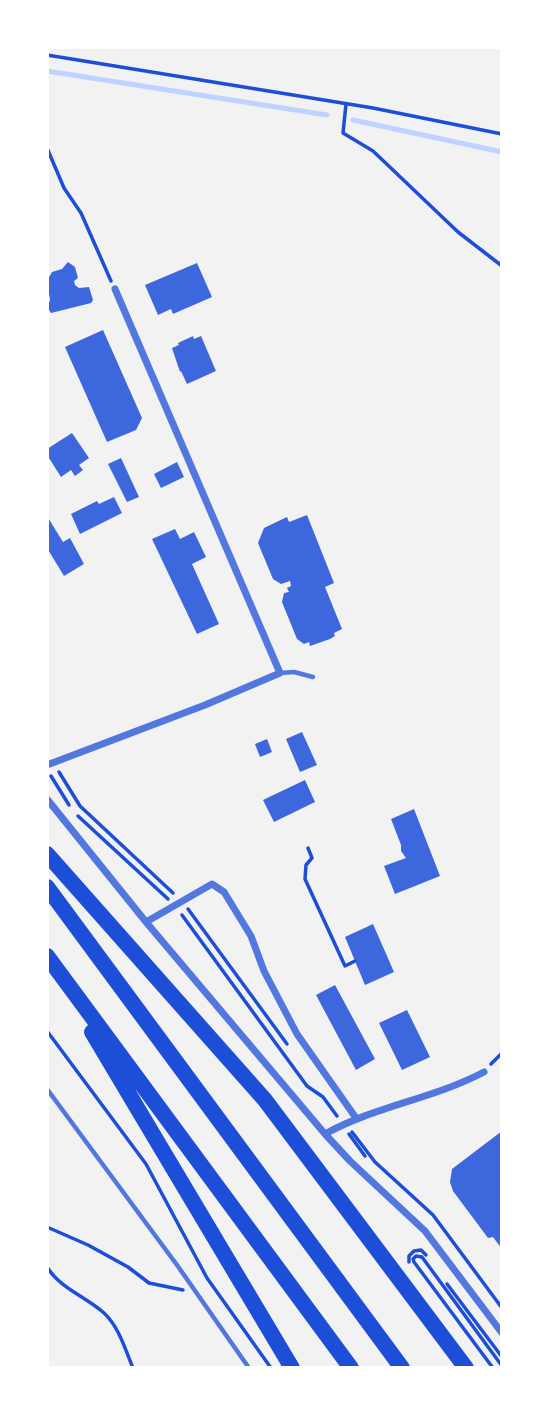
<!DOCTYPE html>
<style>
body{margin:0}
#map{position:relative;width:549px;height:1415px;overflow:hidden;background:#f2f2f2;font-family:Barlow,sans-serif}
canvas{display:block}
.frame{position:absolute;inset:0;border:49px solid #fff;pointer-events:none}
</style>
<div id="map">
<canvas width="549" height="1415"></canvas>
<div class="frame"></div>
</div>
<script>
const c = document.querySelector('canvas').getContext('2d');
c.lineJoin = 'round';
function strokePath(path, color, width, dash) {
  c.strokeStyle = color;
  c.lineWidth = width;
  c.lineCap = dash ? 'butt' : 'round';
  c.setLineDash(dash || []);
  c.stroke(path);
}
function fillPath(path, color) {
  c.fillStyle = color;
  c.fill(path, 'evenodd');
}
const stream = new Path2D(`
 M47,71L327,115
 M353,120L502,152`);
const building = new Path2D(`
 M68,262L75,267L78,278L74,281L75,285L79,288L89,287L93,300L91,303L51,313L47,307L50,300L47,281L52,272L62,269Z
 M197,263L212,297L173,314L171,309L158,315L145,285Z
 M103,330L142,418L136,430L107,442L65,347Z
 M193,336L194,339L201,336L216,371L187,384L181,371L180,372L172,348L179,345L178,343Z
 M72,433L89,458L79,465L83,470L75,476L71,470L61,477L47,455V449Z
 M121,458L139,497L127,502L108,464Z
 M177,462L184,477L161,488L154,474Z
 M114,497L122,513L80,534L71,514L97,501L99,504Z
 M307,515L334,583L325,587L342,629L334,633L335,636L330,639L310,646L309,642L304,644L297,639L282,602L284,593L289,592L287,588L291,586L290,581L281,584L273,579L258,543L264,528L287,517L289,522Z
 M47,516L63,542L70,538L84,564L64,576L47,548Z
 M175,529L180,539L194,532L206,557L192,564L219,624L197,634L152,539Z
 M302,732L317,765L300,772L286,739Z
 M267,739L272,752L260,757L255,744Z
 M305,780L315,802L274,822L263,800Z
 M414,809L440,876L395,894L384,866L406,858L401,851V845L391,819Z
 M373,924L394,972L365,985L345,937Z
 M335,985L375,1059L356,1070L316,995Z
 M407,1010L430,1057L402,1070L379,1023Z
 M502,1131V1249L493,1237L488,1238L453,1191L450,1182L452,1169Z`);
const path = new Path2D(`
 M47,55L373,108L502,134
 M346,104L343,133L373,151L458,232L502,266
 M47,148L64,188L81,213L111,281
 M59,772L80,806L173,893
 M51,776L69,805
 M78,816L168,899
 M308,848L312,858L306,865L305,879L345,966L355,961
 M188,909L287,1044
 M182,915L307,1086L323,1097L337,1116
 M47,1031L146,1164L207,1278L271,1368
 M491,1064L502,1053
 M352,1132L375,1162L433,1215L502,1308
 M349,1134L365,1156
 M47,1227L88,1245L128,1267L149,1283L183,1290
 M409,1262V1256L414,1251L421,1250L426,1255
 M47,1267C61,1289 85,1296 104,1313C119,1327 125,1349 133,1368
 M447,1284L502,1357
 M493,1368L414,1262L413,1259L416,1256L422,1257L502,1366`);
const service = new Path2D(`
 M280,673L294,672L313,677
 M47,1089L177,1265L249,1368`);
const minor = new Path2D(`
 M47,765L205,705L280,673L115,289
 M47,799L146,922L325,1134L350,1161L425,1231L502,1333
 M146,922L212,884L224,892L251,936L264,971L297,1034L356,1118
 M325,1134C375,1106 433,1099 484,1072`);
const motorway = new Path2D(`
 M47,854L265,1100L466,1368
 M47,887L402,1368
 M47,956L351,1368
 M92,1032L292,1368`);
strokePath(stream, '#bfd3fe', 5);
fillPath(building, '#3d67dc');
strokePath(path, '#1d4ed8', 3.5);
strokePath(service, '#5277de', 4.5);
strokePath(minor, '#5277de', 7);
strokePath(motorway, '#1d4ed8', 16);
</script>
